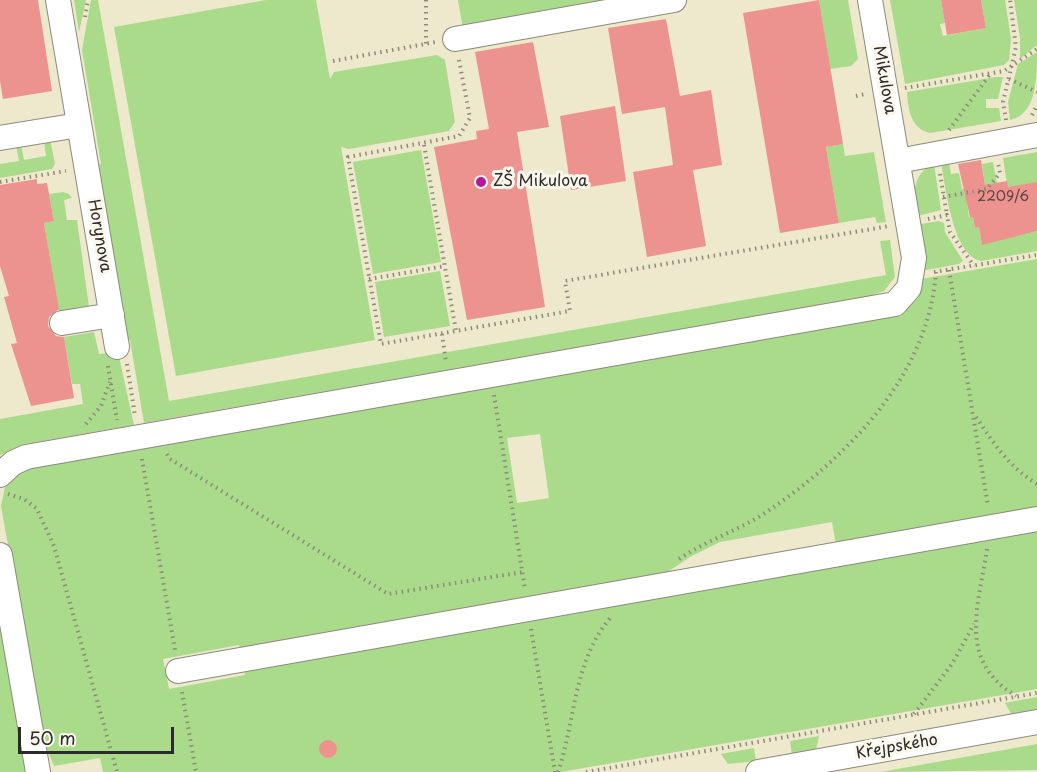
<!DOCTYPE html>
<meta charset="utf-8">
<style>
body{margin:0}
#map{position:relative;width:1037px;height:772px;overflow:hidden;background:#eee8cc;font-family:"Playpen Sans",sans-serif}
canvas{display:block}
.scale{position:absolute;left:18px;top:727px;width:156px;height:27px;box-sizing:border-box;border:3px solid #2b2b2b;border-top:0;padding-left:8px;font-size:18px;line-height:21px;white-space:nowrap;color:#2b2b2b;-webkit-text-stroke:4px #fbf7ec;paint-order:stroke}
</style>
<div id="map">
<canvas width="1037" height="772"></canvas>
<div class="scale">50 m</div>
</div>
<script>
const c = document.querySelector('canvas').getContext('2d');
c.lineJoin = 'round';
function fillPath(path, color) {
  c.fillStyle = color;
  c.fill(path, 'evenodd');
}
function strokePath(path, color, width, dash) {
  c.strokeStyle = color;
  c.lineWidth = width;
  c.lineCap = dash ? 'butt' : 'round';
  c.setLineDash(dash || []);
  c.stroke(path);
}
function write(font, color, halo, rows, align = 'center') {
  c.font = font + ' "Playpen Sans",sans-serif';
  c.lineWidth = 6;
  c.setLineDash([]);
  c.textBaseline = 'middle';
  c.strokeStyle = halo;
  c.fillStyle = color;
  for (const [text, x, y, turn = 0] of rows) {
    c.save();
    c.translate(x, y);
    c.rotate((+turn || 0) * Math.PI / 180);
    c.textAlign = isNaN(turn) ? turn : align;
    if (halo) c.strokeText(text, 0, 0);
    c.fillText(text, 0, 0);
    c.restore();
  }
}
const green = new Path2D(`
 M74,0H86L79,32Z
 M91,0H98L169,401L886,275L880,241L890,240L895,277L884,291L870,296L144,423L130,340H126L96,165L101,164L82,50Z
 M266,0H316L330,79L334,72L437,55L445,60L455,122L449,131L349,149L341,147L375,340L176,376L114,27Z
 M458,0H602L603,4L463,29Z
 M819,0H848L858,59L851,66L830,69Z
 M890,0H941L945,23L940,24L943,36L986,28L981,0H1005L1011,39L1009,60L1004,65L905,84Z
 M1014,0H1037V45L1020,59V38Z
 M1037,52C1037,78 1037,114 1010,120L1008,102L1018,64Z
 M996,77H1003L998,99H986V108H999L1001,121L930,133C911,129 908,109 907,92Z
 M50,139L55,164L52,169L0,178V164L19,161L16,145L21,144L24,160L46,156L44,141Z
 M843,144L845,156L874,152L886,222L877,223L875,217L839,223L826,147Z
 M421,150L441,262L373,274L353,162Z
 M1037,152V186L1008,191L1003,158Z
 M949,162L951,174L959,173L962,189L985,185L982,164L993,162L999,193L967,202L969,217H973L975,228L979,227L982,244L1037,231V251L981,261C952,255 946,187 941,163Z
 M934,164L941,210L914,217C914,197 911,173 934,164Z
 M63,192L69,194L72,198L64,200L67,220H77L89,307L59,312L44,223L54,221L49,194Z
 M939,221L944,223L945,232L963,261L959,264L921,271L915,225Z
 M1037,259V508L836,544L832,522L720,542L690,557L666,573L240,649L239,645L163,659L169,689L245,675L244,670L1037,531V689L561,772H103L100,758L54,766L43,740L1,506L5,487L26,469L879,319L921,279ZM540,434L549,498L517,503L507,438ZM328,741L334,744L337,749L334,755L328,758L323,756L320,750L322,744Z
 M440,271L450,326L384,337L375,282Z
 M94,332L99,354L118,352L134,425L25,444L0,455V419L83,404L80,384H72L64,337Z
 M0,610L29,772H0Z
 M1037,697V711L1012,715L1005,703Z
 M819,736L816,750L792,755L790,741Z
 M1037,744V770L881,772Z
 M754,748L756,761L728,764L721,754Z`);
const building = new Path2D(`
 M0,0H38L52,91L3,99L0,81Z
 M819,0L843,144L826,147L839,223L780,233L743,13Z
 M941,0H981L986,28L947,35Z
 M666,19L680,96L711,90L722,165L693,170L706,246L647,257L633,172L673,165L665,107L622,114L608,28Z
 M533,42L549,127L517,132L545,307L467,320L434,147L477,139L476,131L489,129L475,52Z
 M615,106L626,181L571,190L560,116Z
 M981,160L985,185L1007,181L1008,187L1037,182V231L982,245L979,227L975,228L973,217H970L958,164Z
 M37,179V184L47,183L54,221L44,223L59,309L49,317L48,326L56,336L64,337L74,398L31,406L11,344L17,343L4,297L9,296L0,266V185Z
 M319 749a9 9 0 1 1 18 0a9 9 0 1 1-18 0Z`);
const path = new Path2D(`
 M426,0V44
 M85,17L88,0
 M459,60L470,118L459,136L348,157L381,344L570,311L565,281L889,226
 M333,61L436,42
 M1009,79L1037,92
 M905,88L1004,71L1037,49
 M856,96L865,94
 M1032,115L1037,105
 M1006,120L1003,102L1016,47L1010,0
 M949,130L991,73
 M424,145L456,331
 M940,174L947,215
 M0,182L66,171
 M943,197L987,189L1000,173L998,163
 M928,219L947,215L950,232L974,266
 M949,270L988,506
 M934,272L1037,255
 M369,279L445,266
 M442,334L446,362
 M127,364L135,416
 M108,366L117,420
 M494,395L525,589
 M976,417C994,444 1009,467 1037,484
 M86,424L101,406L110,382
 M167,454L170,459L388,594L523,572
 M142,459L175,650
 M8,494L24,499L37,509L54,546L117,772
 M987,549C979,605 956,660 1016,696
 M679,559C707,540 740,530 768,511C849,456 929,374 936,272
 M531,629L555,772
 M182,692L196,772
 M914,714L952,664L974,624
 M558,772C576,719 573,660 612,616
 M586,772L1037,693`);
const minor = new Path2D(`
 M58,0L117,347
 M455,39L674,0
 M0,138L79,125
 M898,161L1037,135
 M62,323L112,315
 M0,475L13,463L26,457L895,304L909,288L914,258L870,0
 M0,555L38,772
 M178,671L1037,519
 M758,772L1037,722`);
const markers = [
 [481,182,6,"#b5179e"]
];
const numberNames = [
 ["2209/6",1003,197]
];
const streetNames = [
 ["Mikulova",884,80,80],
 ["Horynova",99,236,80],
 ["Křejpského",897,747,-10]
];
const poiNames = [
 ["ZŠ Mikulova",493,182]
];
fillPath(green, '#aadb8a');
fillPath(building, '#ed938f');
strokePath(minor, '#8c8a7c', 26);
strokePath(path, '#8c8a7c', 4, [1.5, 4.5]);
strokePath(minor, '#fff', 24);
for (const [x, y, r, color] of markers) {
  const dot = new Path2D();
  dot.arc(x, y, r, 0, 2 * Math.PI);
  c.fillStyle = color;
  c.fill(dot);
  strokePath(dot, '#fbf7ec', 2);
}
write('14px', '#5c4544', null, numberNames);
write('16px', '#2b2b2b', '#fbf7ec', streetNames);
write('16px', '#2b2b2b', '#fbf7ec', poiNames, 'left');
</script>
